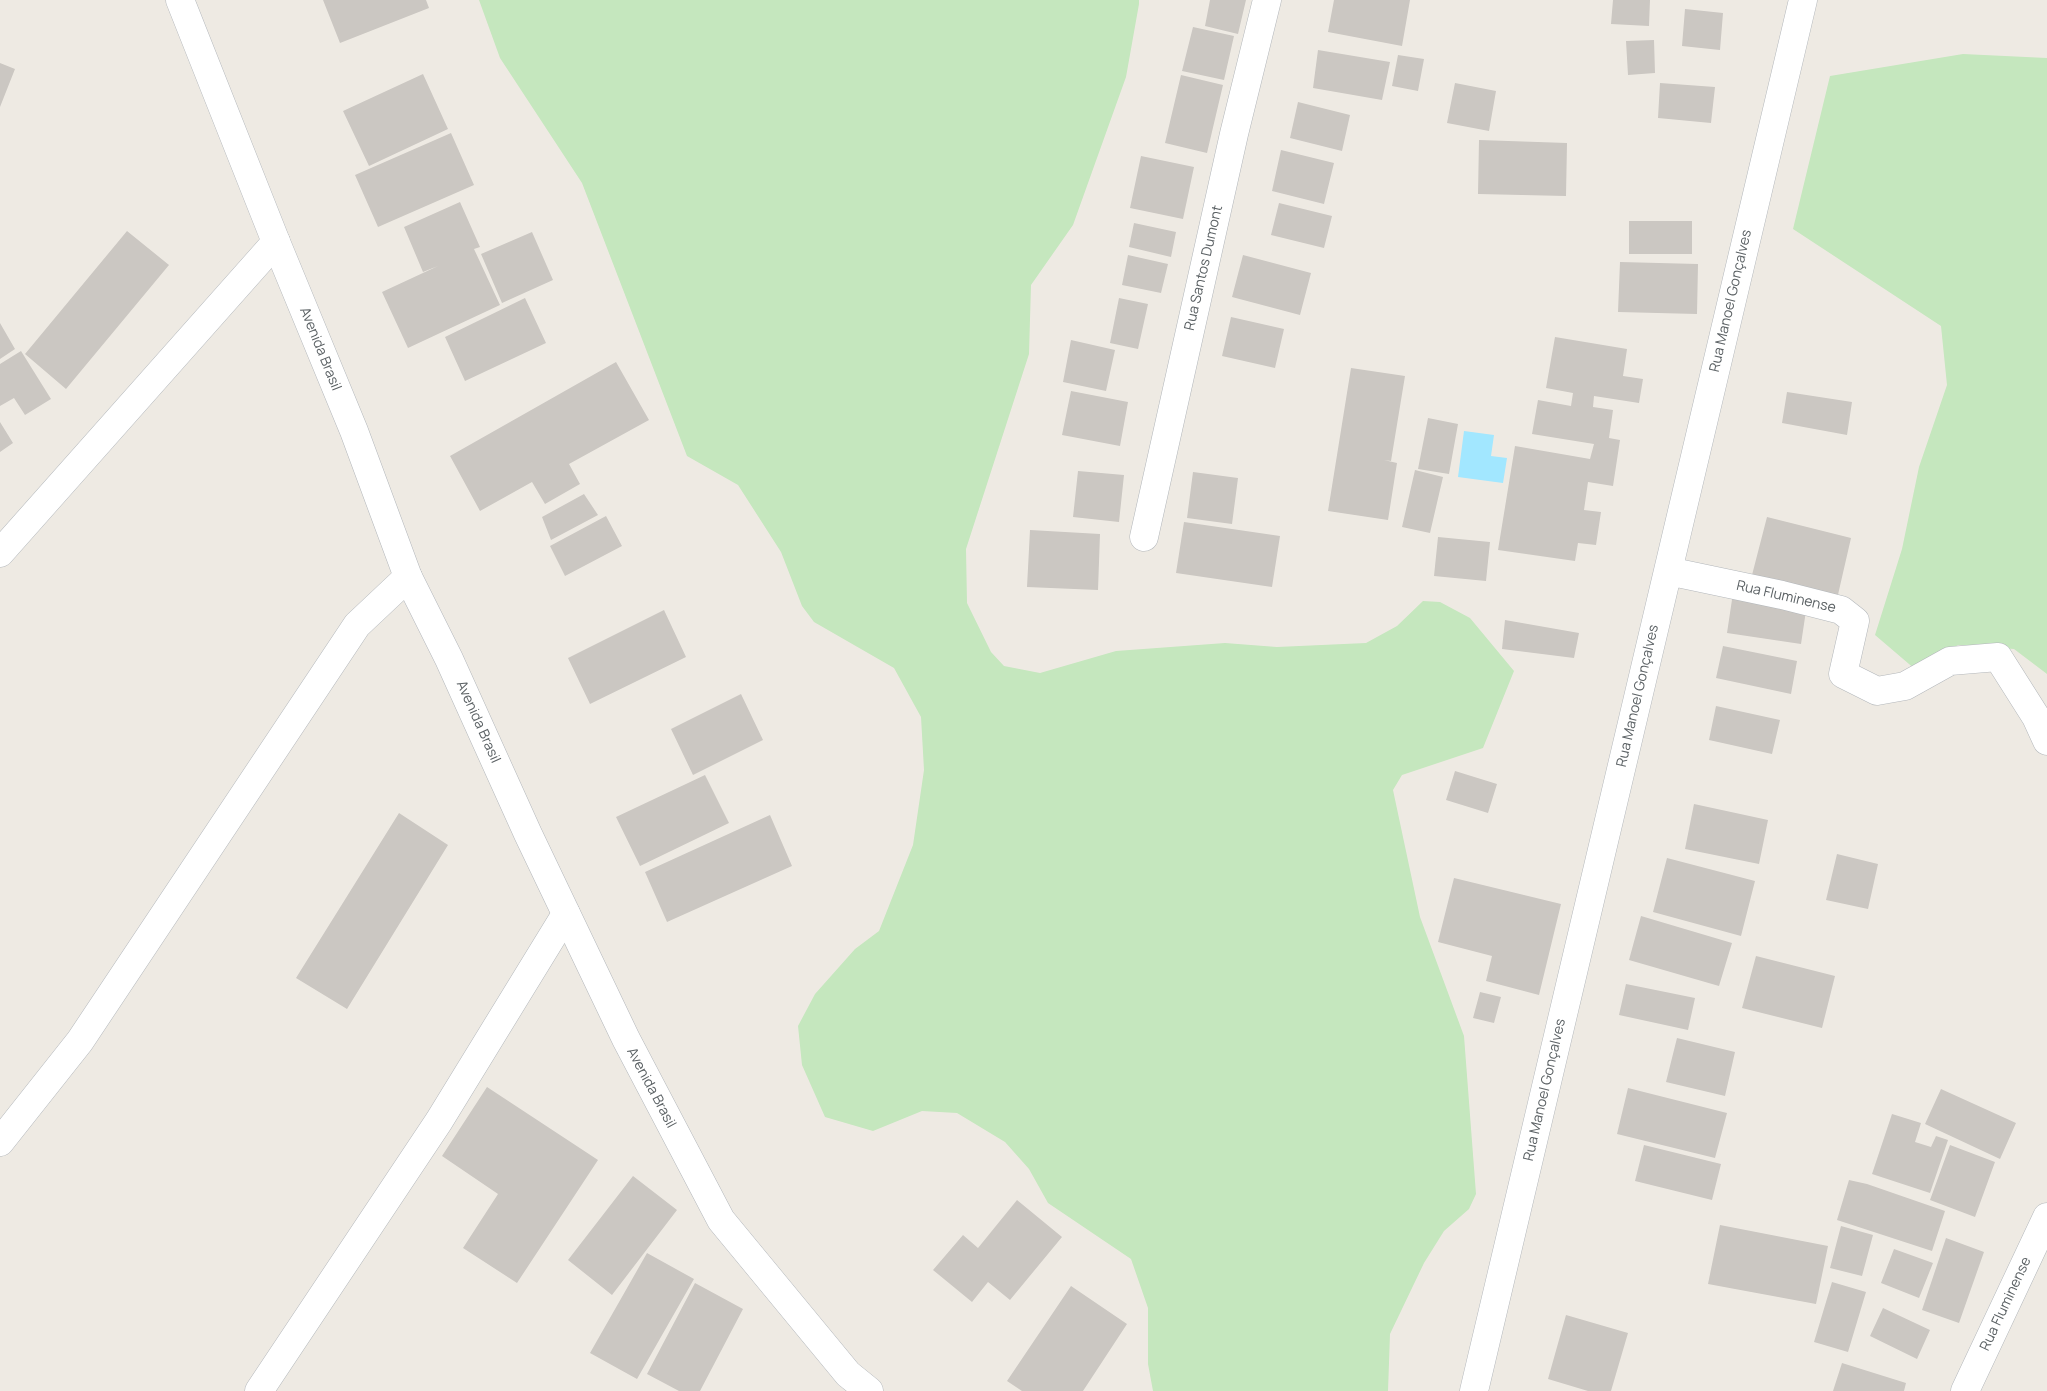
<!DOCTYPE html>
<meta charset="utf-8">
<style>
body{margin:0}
canvas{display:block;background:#eeeae3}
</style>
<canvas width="2047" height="1391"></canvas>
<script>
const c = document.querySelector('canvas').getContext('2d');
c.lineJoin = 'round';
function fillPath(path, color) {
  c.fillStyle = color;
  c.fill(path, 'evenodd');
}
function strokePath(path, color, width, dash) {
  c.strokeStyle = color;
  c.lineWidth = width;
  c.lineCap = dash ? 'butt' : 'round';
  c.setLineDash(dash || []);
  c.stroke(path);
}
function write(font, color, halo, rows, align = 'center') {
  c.font = font + ' Manrope,sans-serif';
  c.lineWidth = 4;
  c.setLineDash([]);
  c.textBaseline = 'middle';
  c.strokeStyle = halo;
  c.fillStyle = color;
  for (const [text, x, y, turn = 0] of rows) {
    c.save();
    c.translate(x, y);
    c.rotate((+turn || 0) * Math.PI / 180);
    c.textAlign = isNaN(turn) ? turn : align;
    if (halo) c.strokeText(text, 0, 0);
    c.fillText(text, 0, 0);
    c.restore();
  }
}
const green = new Path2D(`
 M479,0H1139V4L1126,77L1073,225L1031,285L1029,354L966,549L967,603L991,652L1004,666L1040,673L1116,651L1225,643L1277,647L1366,643L1397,626L1423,601L1440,602L1470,618L1514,671L1483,748L1402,775L1393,790L1420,917L1464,1036L1476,1194L1469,1209L1444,1231L1424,1263L1390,1334L1388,1391H1153L1148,1364V1308L1131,1259L1048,1203L1029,1169L1005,1142L957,1113L922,1111L873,1131L825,1117L802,1065L798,1026L815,994L855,949L879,931L913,845L924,770L921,717L894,668L814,622L802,606L781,552L738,485L687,456L582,183L500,58Z
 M1963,54L2047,58V674L2014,649L1958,645L1916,670L1875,635L1902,549L1919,467L1947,385L1941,326L1793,229L1830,76Z`);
const water = new Path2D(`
 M1464,431L1494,435L1491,456L1507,458L1503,483L1458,477Z`);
const building = new Path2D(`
 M323,0H426L429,8L340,43Z
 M1210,0H1246L1238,34L1205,26Z
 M1334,0H1410L1402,46L1328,32Z
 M1613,0H1650L1649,26L1611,24Z
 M1685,9L1723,13L1720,50L1682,46Z
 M1193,27L1234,36L1224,80L1182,71Z
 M1654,40L1655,73L1628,75L1626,41Z
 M1318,50L1390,62L1382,100L1313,88Z
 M1398,55L1424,59L1418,91L1392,86Z
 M0,63L15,69L0,107Z
 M423,74L448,129L369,166L343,111Z
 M1181,75L1223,85L1207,153L1165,143Z
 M1455,83L1496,91L1489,131L1447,123Z
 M1660,83L1715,87L1711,123L1658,118Z
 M1298,102L1350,115L1342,151L1290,138Z
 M451,133L474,185L378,227L355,175Z
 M1479,140L1567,143L1566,196L1478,194Z
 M1281,150L1334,163L1324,204L1272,191Z
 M1141,156L1194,167L1183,219L1130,208Z
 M460,202L480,247L474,249L500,305L408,348L382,292L438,266L423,272L404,227Z
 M1279,203L1332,216L1324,248L1271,235Z
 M1629,221H1692V254H1629Z
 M1134,223L1176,232L1171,257L1129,247Z
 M127,231L169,265L66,389L25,354Z
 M532,232L553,280L502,303L481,254Z
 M1128,255L1168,264L1161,293L1122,285Z
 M1243,255L1311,273L1300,315L1232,297Z
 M1620,262L1698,264L1697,314L1618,312Z
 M525,298L546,343L465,381L445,337Z
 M1119,298L1148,304L1138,349L1110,343Z
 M1231,317L1284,329L1275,368L1222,356Z
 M0,323L15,349L0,359Z
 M1555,337L1627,349L1623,376L1643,379L1639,403L1594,396L1593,407L1613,410L1609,438L1620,440L1613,486L1588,482L1584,510L1601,512L1596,545L1578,543L1575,561L1498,550L1515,446L1590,459L1594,444L1532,434L1538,400L1571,406L1573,393L1546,388Z
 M1071,340L1115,350L1106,391L1063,382Z
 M21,351L51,399L25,415L14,398L0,406V364Z
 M616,362L649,420L569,464L580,484L545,504L532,482L480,511L450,456Z
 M1351,368L1405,376L1391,461L1384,460L1397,463L1388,520L1328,511Z
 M1071,391L1128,402L1120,446L1062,435Z
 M1787,392L1852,402L1847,435L1782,423Z
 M1428,418L1458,424L1449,474L1418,469Z
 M0,422L13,443L0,452Z
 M1415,470L1443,477L1430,533L1402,527Z
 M1078,471L1124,475L1119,522L1073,517Z
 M1193,472L1238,478L1232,524L1187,518Z
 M584,494L598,515L551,540L542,517Z
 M606,516L622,546L565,576L550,546Z
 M1767,517L1851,538L1837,599L1752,575Z
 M1184,522L1280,536L1272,587L1176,573Z
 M1030,530L1100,534L1098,590L1027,587Z
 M1438,537L1490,542L1486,581L1434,576Z
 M1733,593L1807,604L1801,644L1727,633Z
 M664,610L686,657L590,704L568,658Z
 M1505,620L1579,633L1574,658L1502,649Z
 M1723,646L1797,661L1791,694L1716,678Z
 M741,694L763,740L693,775L671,729Z
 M1716,706L1780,720L1772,754L1709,740Z
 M1455,771L1497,784L1488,813L1446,800Z
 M705,775L729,823L640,866L616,817Z
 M1694,804L1768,820L1759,864L1685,849Z
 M399,813L448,845L347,1009L296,978Z
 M770,815L792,866L667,922L645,872Z
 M1837,854L1878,864L1868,909L1826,900Z
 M1667,858L1755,881L1741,936L1653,912Z
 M1454,878L1561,904L1539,995L1486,981L1492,956L1438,942Z
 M1641,916L1732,943L1719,986L1629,960Z
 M1756,956L1835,976L1822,1028L1742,1008Z
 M1626,984L1695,998L1688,1030L1619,1015Z
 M1480,992L1501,997L1494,1023L1473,1018Z
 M1677,1038L1735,1052L1725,1096L1666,1082Z
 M487,1087L598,1160L517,1283L463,1248L498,1194L442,1156Z
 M1628,1088L1727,1113L1715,1158L1617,1134Z
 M1941,1089L2016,1123L2000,1159L1925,1124Z
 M1892,1114L1921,1123L1915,1142L1931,1147L1936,1136L1948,1140L1930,1193L1872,1174Z
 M1644,1145L1721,1164L1712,1200L1635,1181Z
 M1950,1145L1995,1162L1975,1217L1930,1200Z
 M633,1176L677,1210L612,1295L568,1260Z
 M1849,1180L1867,1184L1945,1211L1932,1251L1837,1220Z
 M1017,1200L1062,1237L1010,1300L988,1282L972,1302L933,1270L963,1235L978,1248Z
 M1720,1225L1828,1246L1816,1304L1708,1284Z
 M1841,1226L1873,1235L1862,1276L1830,1268Z
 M1946,1238L1984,1252L1959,1323L1922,1310Z
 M1894,1249L1933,1263L1919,1298L1881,1283Z
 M647,1253L694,1279L637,1379L590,1353Z
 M1832,1282L1866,1292L1848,1352L1814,1342Z
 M695,1283L743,1309L700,1391H679L647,1374Z
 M1071,1286L1127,1324L1083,1391H1022L1007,1381Z
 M1883,1308L1930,1330L1917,1359L1870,1336Z
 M1566,1315L1628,1333L1611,1391H1588L1548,1379Z
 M1842,1363L1906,1383L1904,1391H1833Z`);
const minor = new Path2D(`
 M1144,537L1234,134L1267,0
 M0,553L276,242
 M1668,571L1782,595L1841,610L1855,621L1843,674L1877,691L1905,686L1950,661L1998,657L2036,717L2047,741
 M0,1142L80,1041L357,625L408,577
 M259,1391L439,1121L566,914
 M1474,1391L1803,0
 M1965,1391L2047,1217`);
const tertiary = new Path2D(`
 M180,0L276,242L354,431L408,577L449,659L528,834L626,1039L721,1220L848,1374L869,1391`);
const streetNames = [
 ["Rua Santos Dumont",1204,268,-77],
 ["Rua Manoel Gonçalves",1731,301,-77],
 ["Avenida Brasil",320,349,68],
 ["Rua Fluminense",1786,597,13],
 ["Rua Manoel Gonçalves",1638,696,-77],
 ["Avenida Brasil",478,722,66],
 ["Avenida Brasil",651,1088,62],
 ["Rua Manoel Gonçalves",1545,1090,-77],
 ["Rua Fluminense",2006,1304,-65]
];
fillPath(green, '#c5e7be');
fillPath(water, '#a2e7ff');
fillPath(building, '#cbc7c2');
strokePath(minor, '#b3b7bb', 29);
strokePath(tertiary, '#b3b7bb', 29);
strokePath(minor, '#fff', 28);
strokePath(tertiary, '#fff', 28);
write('14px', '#5b6164', '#fff', streetNames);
</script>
